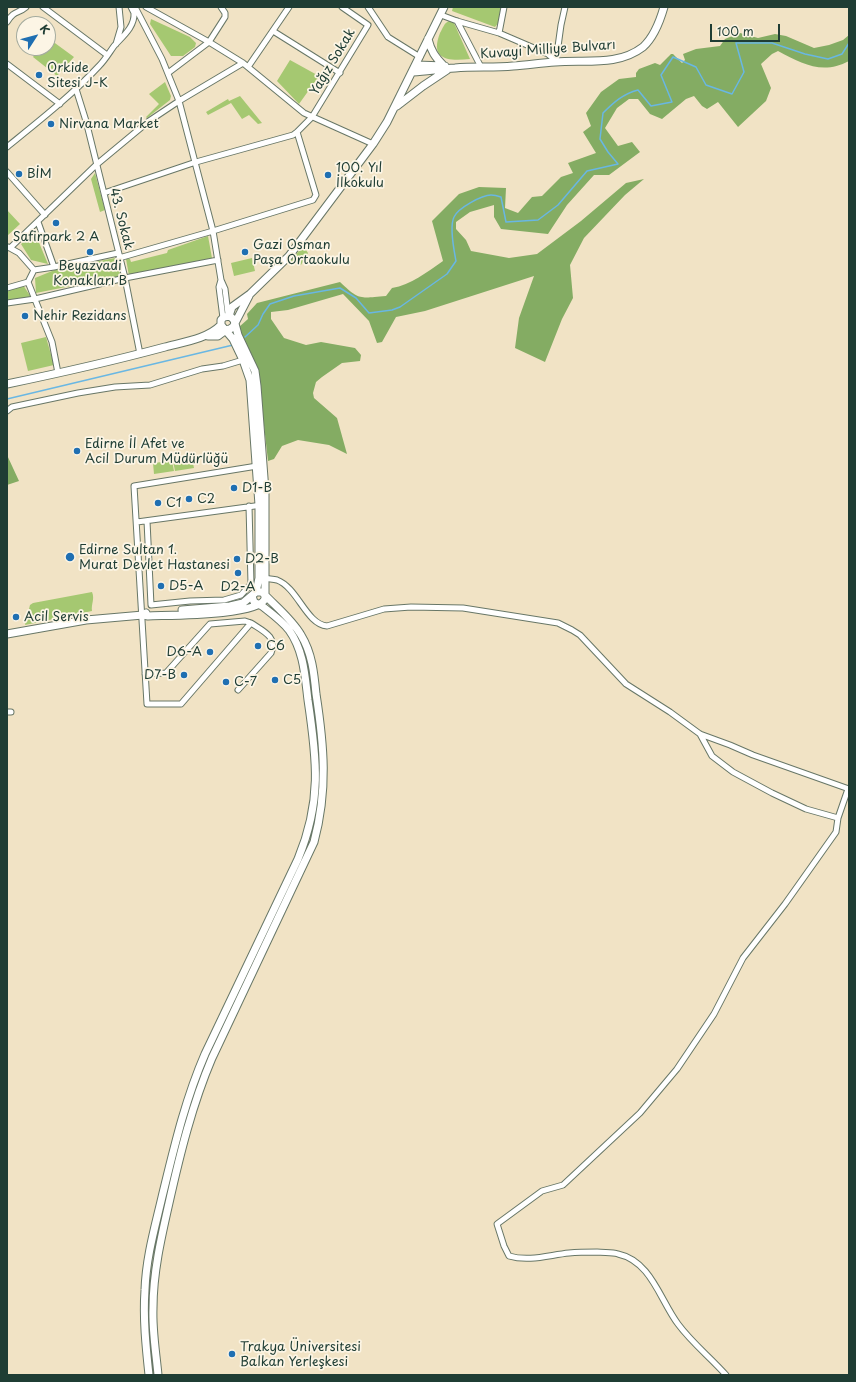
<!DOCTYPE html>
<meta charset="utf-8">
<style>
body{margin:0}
#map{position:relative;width:856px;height:1382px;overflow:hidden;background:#f1e3c5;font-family:"Playpen Sans",sans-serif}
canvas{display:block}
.frame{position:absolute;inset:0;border:8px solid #1f3d34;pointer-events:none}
.north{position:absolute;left:16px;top:16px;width:40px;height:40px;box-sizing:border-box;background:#fcf5e5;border:1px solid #a4ab9e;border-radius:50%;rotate:54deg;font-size:11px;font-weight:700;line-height:16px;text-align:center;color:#1f3d34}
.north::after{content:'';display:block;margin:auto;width:14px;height:18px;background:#1f6fb2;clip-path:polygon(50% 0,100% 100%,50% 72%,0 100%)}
.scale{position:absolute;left:710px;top:24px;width:70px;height:18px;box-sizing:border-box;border:2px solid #1f3d34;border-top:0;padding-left:5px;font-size:12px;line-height:14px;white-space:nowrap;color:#1f3d34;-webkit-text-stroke:3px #fcf5e5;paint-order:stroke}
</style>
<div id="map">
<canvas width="856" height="1382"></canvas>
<div class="frame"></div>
<div class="north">K</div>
<div class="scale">100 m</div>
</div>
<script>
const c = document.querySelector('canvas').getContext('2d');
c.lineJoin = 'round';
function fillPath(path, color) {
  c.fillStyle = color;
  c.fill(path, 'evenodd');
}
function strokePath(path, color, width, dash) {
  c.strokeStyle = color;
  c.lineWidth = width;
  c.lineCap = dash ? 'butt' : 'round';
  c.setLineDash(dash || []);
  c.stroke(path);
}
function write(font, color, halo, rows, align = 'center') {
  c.font = font + ' "Playpen Sans",sans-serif';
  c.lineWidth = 3.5;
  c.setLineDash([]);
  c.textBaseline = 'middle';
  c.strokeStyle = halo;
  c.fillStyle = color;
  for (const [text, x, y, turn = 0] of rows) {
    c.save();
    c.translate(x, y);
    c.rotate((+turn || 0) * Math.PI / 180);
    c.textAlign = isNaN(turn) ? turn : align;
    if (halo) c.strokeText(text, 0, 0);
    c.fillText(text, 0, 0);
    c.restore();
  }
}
const green = new Path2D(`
 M453,7H503L499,22L495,27L452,11Z
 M151,19L190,37L196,43L195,47L183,56H171L150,24Z
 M449,21L454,23L470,59C450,61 429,61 440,33C443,28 444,23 449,21Z
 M48,38L74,57L57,76L33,57L39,48H48Z
 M290,60L319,76L299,104L277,81Z
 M165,82L171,96L170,100L147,118L146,117L159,104L149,94Z
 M240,96L262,123L258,124L249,115L242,119L231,103L208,115L206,112L228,99L229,101Z
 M95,173L105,210L100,212L91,179Z
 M7,210L20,224L7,236Z
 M35,233L48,264L31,260L21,244Z
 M208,236L212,258L129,276L126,259H130L131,262L167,253L168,250Z
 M303,246L308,253L301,265L289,263Z
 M115,258L121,276L36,293L35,278L57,269Z
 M252,258L255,271L234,276L231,263Z
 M23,285L31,297L7,301V290Z
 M46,337L54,365L28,371L21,343Z
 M192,458L194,468L175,471L173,461Z
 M172,461L174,471L154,474L153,463Z
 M92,592C95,599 91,604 92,611L25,625L30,605L33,603Z`);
const forest = new Path2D(`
 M740,33L758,38L775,34L786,36L814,48L829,45L843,40L849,35V61C823,75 802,64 778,51L772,54L761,64L771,88L766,101L738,127L718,102L707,109L702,106L694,96L686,99L662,119L650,114L638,99H629L617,108L605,128L618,146L632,142L640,152L609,175H594L567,205L548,234L501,229L494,217V205L470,212L456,222V229L466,240L471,251L509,258L537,254L581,221L626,183L644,179L625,195L584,238L570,265L573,298L562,319L545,362L515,348L519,318L534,276L425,311L396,317L382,342L377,343L369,321L343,294L288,310L271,312V319L284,338L306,345L321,342L355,348L361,355L360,361L342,363L322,377L316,382L313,393L314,398L337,418L347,454L329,445L298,440L282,446L274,459L268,461L258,372L239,330V327L248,319L247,314L257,303L340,282C360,301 360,298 386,296L392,288C411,285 427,272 443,261L432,221L459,194L479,187L506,188L505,208L518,213L532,197L542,196L561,177L573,173L568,163L596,153L583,132L591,126L586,113L601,92L619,79L636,77V73L639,69L655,63L660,65L671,54H673L682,63L685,60L683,54L696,49L720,46L725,39Z
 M7,455L19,481L7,485Z`);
const stream = new Path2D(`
 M245,337L258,325L263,314L270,304L294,296L340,288L356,298L369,313L392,310L400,307L447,274L456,261C454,250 449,227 454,217C458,208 482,195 491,195C494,195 498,196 501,197L506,222L538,220L558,205L587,171L618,164L608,152L600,139L603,113C614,102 623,94 638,90L651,106L672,102L661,75L673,57L696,67L706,85L732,94L744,72L736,43H772L805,54L828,59L842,54L849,43
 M7,399L233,345`);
const street = new Path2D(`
 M43,7L107,55
 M135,7L162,59L179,101L213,231L221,280L225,289L228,314
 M146,7L209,42L243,63L304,113L373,144
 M368,7L388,37L420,57
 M441,15L457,21L499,33L548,54L556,61
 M457,21L481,67
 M7,22C14,10 18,14 26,7
 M273,31L340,73
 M499,33L504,7
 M116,44L121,27L119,7
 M556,61L561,25L565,7
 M7,64L60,104
 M248,67L289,7
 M168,73L209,42L225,17V13L221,7
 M76,89L86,121L125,278L140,354
 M7,147C39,121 71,96 99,66C105,60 109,53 114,46C122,37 135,27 134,13L131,7
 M7,172L45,215
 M104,193L196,162L293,135L297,132L312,117L368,25L342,7
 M38,222L54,267
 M8,247L19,253L34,270L54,267L118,253
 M10,248L96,165L149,121L179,101L243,63
 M119,258L213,231L313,200L316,195L297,132
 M221,280L219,287L223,318
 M28,282L52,342L58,373
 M7,288L28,282L34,270
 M7,303L35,299L125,278L218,260
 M7,411L12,407L78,393L115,387L150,385L202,369L223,366L243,360
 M147,521L151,605L190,601L224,600L241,595L251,584L249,506
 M137,522L262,505
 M264,578C268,579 273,579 277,580C298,588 306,624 327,626L384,609L411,607L463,608L558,623L572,630L580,635L626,684L670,712L700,734L730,745L753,755L849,789
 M145,674L166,673L210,624L245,621L251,623
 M238,690L271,653C278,637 263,631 251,623L181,704H147L134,486L257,466
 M7,712H11
 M700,734L712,756L733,772L772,793L806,809L838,818
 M726,1375C710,1357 692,1343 678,1324C660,1300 651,1261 618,1254C612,1252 604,1253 597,1252C588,1252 579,1252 569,1253C549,1255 529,1262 509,1256L504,1246L497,1224L542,1191L563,1185L640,1113L677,1069L714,1014L743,958L785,904L836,832L838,818L848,789`);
const secondary = new Path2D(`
 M428,39C431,51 435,57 444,66
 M416,65L445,66
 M413,72C427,71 441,69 455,68C474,66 494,68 513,66C527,65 541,63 555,62C584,59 617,67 643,47C654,37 660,21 664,7
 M397,106L423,86L447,70
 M229,316L232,307L250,294L289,256L373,144L387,122L444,7
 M208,336H218L226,330L230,329L233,327L249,296
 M7,384C60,373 113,361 165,347C184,342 207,339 221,325V320L224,317L230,316L234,320L238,335L255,371L257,386L265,491V599C257,616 168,615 148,616L143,615
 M182,610L230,606L243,603L256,592L259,578V505L250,380L243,360L233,339L221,325
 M7,634L86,620L143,615L146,613
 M149,1375C146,1347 143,1318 145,1290C146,1258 155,1227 162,1197C174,1148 185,1100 205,1054L298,859C322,801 317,760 308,700C305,676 304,651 289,630C282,621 271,613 262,606C259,604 256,604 254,602L252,596
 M158,1375C156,1353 152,1330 153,1308C153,1273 161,1238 169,1203C180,1154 192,1105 212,1058L314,842C328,790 324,746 316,694C314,673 312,653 301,635C291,618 275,606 262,592H256`);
const markers = [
 [39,75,4,"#1f6fb2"],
 [51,124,4,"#1f6fb2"],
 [19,174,4,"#1f6fb2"],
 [328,175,4,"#1f6fb2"],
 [56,223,4,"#1f6fb2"],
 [90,252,4,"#1f6fb2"],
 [245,252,4,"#1f6fb2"],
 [25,316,4,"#1f6fb2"],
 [77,451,4,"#1f6fb2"],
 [234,488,4,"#1f6fb2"],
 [189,499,4,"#1f6fb2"],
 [158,503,4,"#1f6fb2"],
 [70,557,5,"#1f6fb2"],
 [237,559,4,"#1f6fb2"],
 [238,573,4,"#1f6fb2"],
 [161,586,4,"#1f6fb2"],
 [16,617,4,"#1f6fb2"],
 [258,646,4,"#1f6fb2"],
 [210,652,4,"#1f6fb2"],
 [184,675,4,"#1f6fb2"],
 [275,680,4,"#1f6fb2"],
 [226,682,4,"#1f6fb2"],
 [232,1354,4,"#1f6fb2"]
];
const streetNames = [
 ["Kuvayi Milliye Bulvarı",548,50,-4],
 ["Yağız Sokak",333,62,-59],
 ["43. Sokak",121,219,76]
];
const poiNames = [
 ["Orkide",47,68],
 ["Sitesi J-K",47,83],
 ["Nirvana Market",59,124],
 ["100. Yıl",336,168],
 ["İlkokulu",336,183],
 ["BİM",27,174],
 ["Safirpark 2 A",56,237,"center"],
 ["Gazi Osman",253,245],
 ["Paşa Ortaokulu",253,260],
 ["Beyazvadi",90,266,"center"],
 ["Konakları B",90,281,"center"],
 ["Nehir Rezidans",33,316],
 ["Edirne İl Afet ve",85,444],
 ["Acil Durum Müdürlüğü",85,459],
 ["D1-B",242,488],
 ["C2",197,499],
 ["C1",166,503],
 ["Edirne Sultan 1.",79,550],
 ["Murat Devlet Hastanesi",79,565],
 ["D2-B",245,559],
 ["D5-A",169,586],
 ["D2-A",238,587,"center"],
 ["Acil Servis",24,617],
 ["C6",266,646],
 ["D6-A",202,652,"right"],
 ["D7-B",176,675,"right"],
 ["C5",283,680],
 ["C-7",234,682],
 ["Trakya Üniversitesi",240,1347],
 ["Balkan Yerleşkesi",240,1362]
];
fillPath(green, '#a5c871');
fillPath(forest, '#84ac63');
strokePath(stream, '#69b7e3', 1.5);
strokePath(street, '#687767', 7);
strokePath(secondary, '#687767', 9);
strokePath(street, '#fff', 5);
strokePath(secondary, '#fff', 7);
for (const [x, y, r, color] of markers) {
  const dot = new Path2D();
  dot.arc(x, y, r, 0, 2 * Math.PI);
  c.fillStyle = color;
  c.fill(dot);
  strokePath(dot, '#fcf5e5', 1.5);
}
write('13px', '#1f3d34', '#fcf5e5', streetNames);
write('13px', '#1f3d34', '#fcf5e5', poiNames, 'left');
</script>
